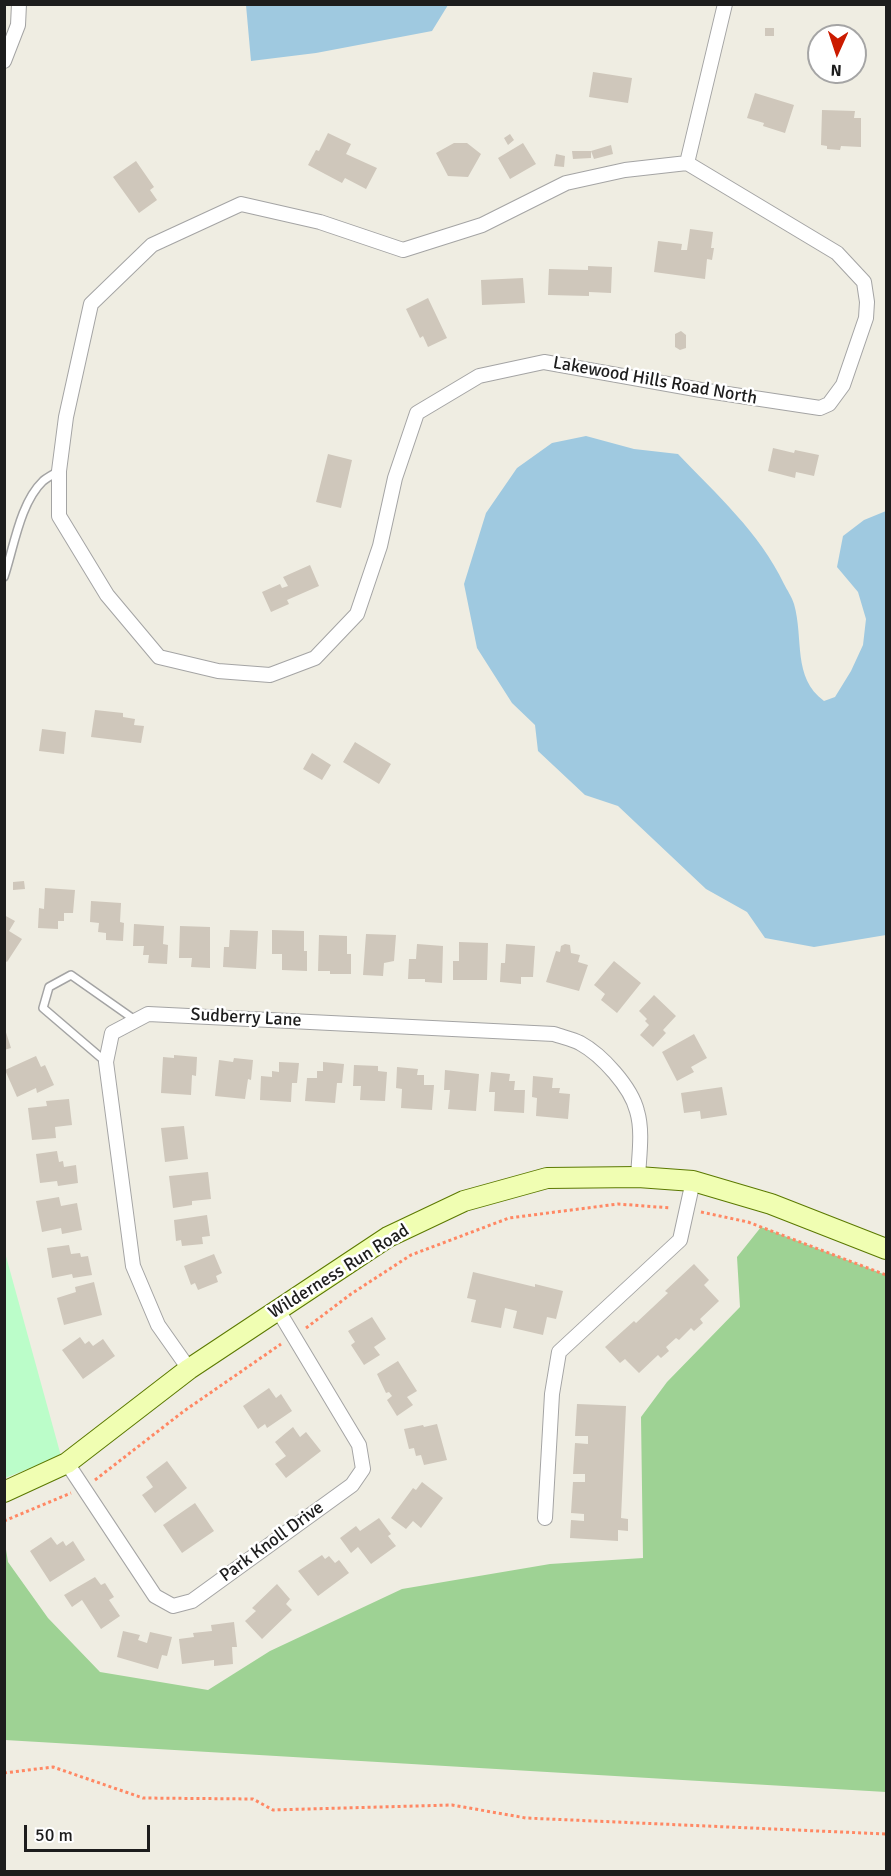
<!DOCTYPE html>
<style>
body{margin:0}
#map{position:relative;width:891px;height:1876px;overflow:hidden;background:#efede2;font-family:Signika,sans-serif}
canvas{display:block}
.frame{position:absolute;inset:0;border:6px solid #1d1d1d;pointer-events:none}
.north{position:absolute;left:807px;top:24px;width:60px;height:60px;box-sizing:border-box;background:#fff;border:2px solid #a5a5a5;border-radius:50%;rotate:183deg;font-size:16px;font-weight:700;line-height:24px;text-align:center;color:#1d1d1d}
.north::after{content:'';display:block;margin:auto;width:21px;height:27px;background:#cb1b00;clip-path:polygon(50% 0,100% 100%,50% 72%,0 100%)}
.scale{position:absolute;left:24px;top:1825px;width:126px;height:27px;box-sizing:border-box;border:3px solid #1d1d1d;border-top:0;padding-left:8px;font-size:18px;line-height:21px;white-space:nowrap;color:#1d1d1d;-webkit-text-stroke:4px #fff;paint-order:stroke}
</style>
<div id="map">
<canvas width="891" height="1876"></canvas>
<div class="frame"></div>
<div class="north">N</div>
<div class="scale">50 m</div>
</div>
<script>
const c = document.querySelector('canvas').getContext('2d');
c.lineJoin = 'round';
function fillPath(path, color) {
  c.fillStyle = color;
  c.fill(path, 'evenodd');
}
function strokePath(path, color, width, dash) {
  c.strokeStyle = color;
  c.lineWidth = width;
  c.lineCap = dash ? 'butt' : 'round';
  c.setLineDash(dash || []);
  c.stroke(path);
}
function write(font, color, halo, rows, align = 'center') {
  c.font = font + ' Signika,sans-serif';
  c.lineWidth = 5;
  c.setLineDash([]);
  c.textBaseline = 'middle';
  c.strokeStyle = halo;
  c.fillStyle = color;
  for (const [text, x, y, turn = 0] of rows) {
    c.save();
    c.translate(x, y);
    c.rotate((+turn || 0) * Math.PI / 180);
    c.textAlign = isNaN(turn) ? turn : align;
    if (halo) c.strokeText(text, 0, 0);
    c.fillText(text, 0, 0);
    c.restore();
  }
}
const forest = new Path2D(`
 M761,1227L886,1275V1792L5,1740V1543L8,1562L48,1618L100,1672L208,1690L270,1651L402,1589L550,1564L643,1558L641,1417L667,1382L740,1307L737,1257Z`);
const park = new Path2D(`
 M4,1249L61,1456L5,1478H4Z`);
const water = new Path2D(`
 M246,5V4L448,5L432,31L316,53L251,61Z
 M586,436L634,449L678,454C716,494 760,533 784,584C787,590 792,597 794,604C804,639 792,677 824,701L835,697L851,671L863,645L866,619L858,592L837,567L843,536L864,520L886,511V935L814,947L765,938L747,912L706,889L618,806L585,795L538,751L535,725L512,703L477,648L464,584L486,513L517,468L552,443Z`);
const building = new Path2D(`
 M765,28H774V36H765Z
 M593,72L632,78L628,103L589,97Z
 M755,93L794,105L785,133L763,126L764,123L747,118Z
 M822,110L855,111L854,118H861V147L841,146L840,150L827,149V146L821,145Z
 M328,133L351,144L346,154L377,168L366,189L345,178L342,183L308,165L316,150L319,151Z
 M510,134L514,140L508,145L504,138Z
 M454,143H467L481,154L468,177L448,176L436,153Z
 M523,143L536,164L510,179L498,158Z
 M611,145L613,154L594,159L591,151V158L573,159L572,151H591Z
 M556,154L565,156L564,167L554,166Z
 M136,161L154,187L150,190L157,200L139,213L113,177Z
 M690,229L713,232L711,248H714L712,260L707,259L705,279L654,272L658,241L682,244L681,250H687Z
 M588,266L612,267L611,293L589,292V296L548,295L549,269L588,270Z
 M523,278L525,303L482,305L481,280Z
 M428,298L447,338L428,347L423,336L420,338L406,309Z
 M681,331L686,335V348L680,350L675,347V334Z
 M773,448L794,453L795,450L819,455L814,476L796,472L795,478L768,471Z
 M328,454L352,460L341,508L316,502Z
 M310,565L319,586L287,600L289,604L271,612L262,592L280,584L282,588L288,586L283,577Z
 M95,710L123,713V717L135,719L134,725L144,726L141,743L91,737Z
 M42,729L66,732L64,754L39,751Z
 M355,742L391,764L379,784L343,762Z
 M312,753L331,765L322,780L303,769Z
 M24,881L25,889L13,890V882Z
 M45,888L75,890L73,913H64V921H58V929L38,928L39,908L44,909Z
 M91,901L121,903L120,922L124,923L123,941L106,940V933L98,932L99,923L90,922Z
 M4,915L15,921L9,931L22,939L7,962L4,960Z
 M134,924L164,926L163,944L168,945L167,964L148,963L149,955H143L144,946H133Z
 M180,926L210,927V968L191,967L192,958H179Z
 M230,930L258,931L256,969L223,967L224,947H229Z
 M272,930L304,931V951H307V971L282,970V954H272Z
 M366,934L396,935L394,961L384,963L383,976L363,975Z
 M319,935L347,936V954H351V974H330V971H318Z
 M459,942L488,943L487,980H453V961H459Z
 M417,944L443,946L442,983L425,982V979H408L409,959H416Z
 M506,944L535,946L533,977H521V984L500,982L501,963H505Z
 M565,944L570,945L571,953L580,955L578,962L588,965L579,991L546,982L556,951L560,952L561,946Z
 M614,961L641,983L617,1013L601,1000L605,994L594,985Z
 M654,995L676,1016L663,1030L666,1033L653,1047L640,1035L649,1025L645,1021L647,1019L639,1011Z
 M4,1026L11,1048L4,1050Z
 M694,1034L707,1058L691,1067L694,1072L677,1081L662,1052Z
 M174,1055L197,1057L196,1076L192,1075L191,1095L161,1093L163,1057L174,1058Z
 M36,1056L41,1067L45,1065L54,1085L37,1093L36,1088L17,1097L5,1070Z
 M234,1058L253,1060L251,1080L248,1079L245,1099L215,1096L219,1060L233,1062Z
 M279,1062L299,1063L297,1083H292L291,1102L260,1100L261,1076L272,1077V1071L279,1072Z
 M323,1062L344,1064L342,1083H337L335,1103L305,1101L307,1078H317V1071H323Z
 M354,1065L378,1066V1071L387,1072L385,1101L360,1100L361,1086H353Z
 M397,1067L418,1069L417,1075H424V1085H434L432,1110L401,1108L402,1089L396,1088Z
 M445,1070L479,1074L476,1111L448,1109L450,1090H444Z
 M491,1072L510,1074L509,1081H515L514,1090H525L524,1113L494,1111L495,1092H489Z
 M533,1076L553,1078L552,1088H560L559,1093L570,1094L568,1119L536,1116L537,1098L532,1097Z
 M722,1087L727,1115L701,1119L700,1111L684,1113L681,1093Z
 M69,1099L72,1125L55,1127L56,1138L32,1140L28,1108L47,1106L46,1101Z
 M184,1126L188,1159L165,1162L161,1128Z
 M57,1151L59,1162L63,1161L64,1167L76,1165L78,1183L58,1186L57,1181L40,1183L36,1154Z
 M208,1172L211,1199L192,1201V1205L173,1208L169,1176Z
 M59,1197L61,1206L77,1203L82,1230L62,1234L61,1228L42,1232L36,1201Z
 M207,1215L210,1236L202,1237L203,1244L182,1246L181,1240L176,1241L174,1220Z
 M69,1245L71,1254L80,1253L81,1257L88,1256L92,1275L73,1278L72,1274L52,1278L47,1248Z
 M214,1254L222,1273L216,1276L218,1282L198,1290L195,1283L191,1285L184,1266Z
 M694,1264L709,1280L704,1285L719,1301L700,1319L703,1323L694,1331L691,1328L679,1340L676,1338L666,1347L669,1351L661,1358L658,1355L639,1373L625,1359L620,1363L605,1347L634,1321L636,1323L668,1293L665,1291Z
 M473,1272L535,1287V1284L563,1291L556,1319L547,1317L543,1335L513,1328L517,1311L505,1308L501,1328L471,1322L476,1300L467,1298Z
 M94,1282L102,1315L64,1325L57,1298L76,1292L75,1287Z
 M372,1317L386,1339L374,1347L380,1355L364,1365L351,1345L355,1342L348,1331Z
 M80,1337L85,1344L89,1341L93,1346L103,1339L115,1356L83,1379L62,1350Z
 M398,1361L417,1391L407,1397L413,1405L397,1416L387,1400L392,1396L389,1392L386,1393L377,1374Z
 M269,1388L276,1398L281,1394L292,1411L267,1428L265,1424L258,1429L243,1406Z
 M577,1404L626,1406L621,1518L628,1519V1531L618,1530V1541L570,1538L571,1520L584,1521V1514L571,1513L573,1482H585V1474H573L575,1443L588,1444V1436H575Z
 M437,1424L447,1460L424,1465L421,1455L416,1456L414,1448L409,1449L404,1429L423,1425L424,1427Z
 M293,1427L300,1437L306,1432L321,1451L286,1478L275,1464L286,1456L275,1442Z
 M167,1461L187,1488L155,1513L142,1495L153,1487L146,1477Z
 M422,1482L443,1498L421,1528L413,1521L406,1529L391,1518L413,1488L416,1490Z
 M195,1503L214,1531L182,1553L163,1525Z
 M379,1518L391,1534L388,1536L396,1546L371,1564L358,1547L351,1553L340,1538L356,1526L360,1531Z
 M51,1537L57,1545L63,1541L66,1546L73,1541L85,1560L50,1582L30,1551Z
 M322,1555L325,1559L329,1556L335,1563L339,1560L349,1573L318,1596L298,1571Z
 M95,1577L101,1585L105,1583L114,1597L109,1600L120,1616L101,1629L82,1600L72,1607L64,1595Z
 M277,1584L290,1599L286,1604L292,1610L262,1639L245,1621L256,1611L252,1608Z
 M234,1622L237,1647H232L233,1664L214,1666V1660L182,1664L179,1639L194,1637L193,1633L212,1631L211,1625Z
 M123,1631L140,1635L138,1640L147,1643L150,1632L172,1637L167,1656L162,1655L158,1669L117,1657Z`);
const path = new Path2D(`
 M701,1212L748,1222L886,1275
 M306,1328L351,1294L411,1255L509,1218L618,1204L671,1208
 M95,1480L184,1411L281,1344
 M4,1521L71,1493
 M4,1773L53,1767L143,1798L253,1799L273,1810L452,1805L526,1818L886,1834`);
const lane = new Path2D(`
 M4,577C14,547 20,503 43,481C48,477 54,474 59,471
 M106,1062L43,1008L49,987L71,975L135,1020`);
const street = new Path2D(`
 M4,61L18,25L19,4
 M687,163L837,253L864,282L867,302L866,318L843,385L829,404L820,408L701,390L544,362L479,376L417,413L395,478L380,546L357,614L315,658L270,675L218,671L159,657L107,595L59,516V471L66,417L91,304L152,245L241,204L320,222L403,250L482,225L566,183L625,170Z
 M687,163L725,4
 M189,1369L158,1325L133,1266L106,1062L112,1033L148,1014L554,1034C562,1037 572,1039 580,1043C602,1055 631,1087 637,1111C643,1131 639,1156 638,1177
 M67,1463L155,1596L173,1606L192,1601L352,1485L363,1469L359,1445L278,1310
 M545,1518L552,1394L559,1352L680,1240L693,1181`);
const secondary = new Path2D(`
 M4,1492L67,1463L189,1369L388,1237L464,1201L547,1178L638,1177L693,1181L771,1204L886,1249`);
const streetNames = [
 ["Lakewood Hills Road North",655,381,10],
 ["Sudberry Lane",246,1018,3],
 ["Wilderness Run Road",339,1272,-32],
 ["Park Knoll Drive",272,1542,-36]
];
fillPath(forest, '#9ed294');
fillPath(park, '#bbfdc9');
fillPath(water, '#9fc9e0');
fillPath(building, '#cfc7bb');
strokePath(lane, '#a4a4a4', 10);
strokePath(street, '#a4a4a4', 16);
strokePath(secondary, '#5b7900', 22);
strokePath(path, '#ff8864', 3, [3, 3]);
strokePath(lane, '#fff', 7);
strokePath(street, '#fff', 14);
strokePath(secondary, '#f0feb2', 20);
write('18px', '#1d1d1d', '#fff', streetNames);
</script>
